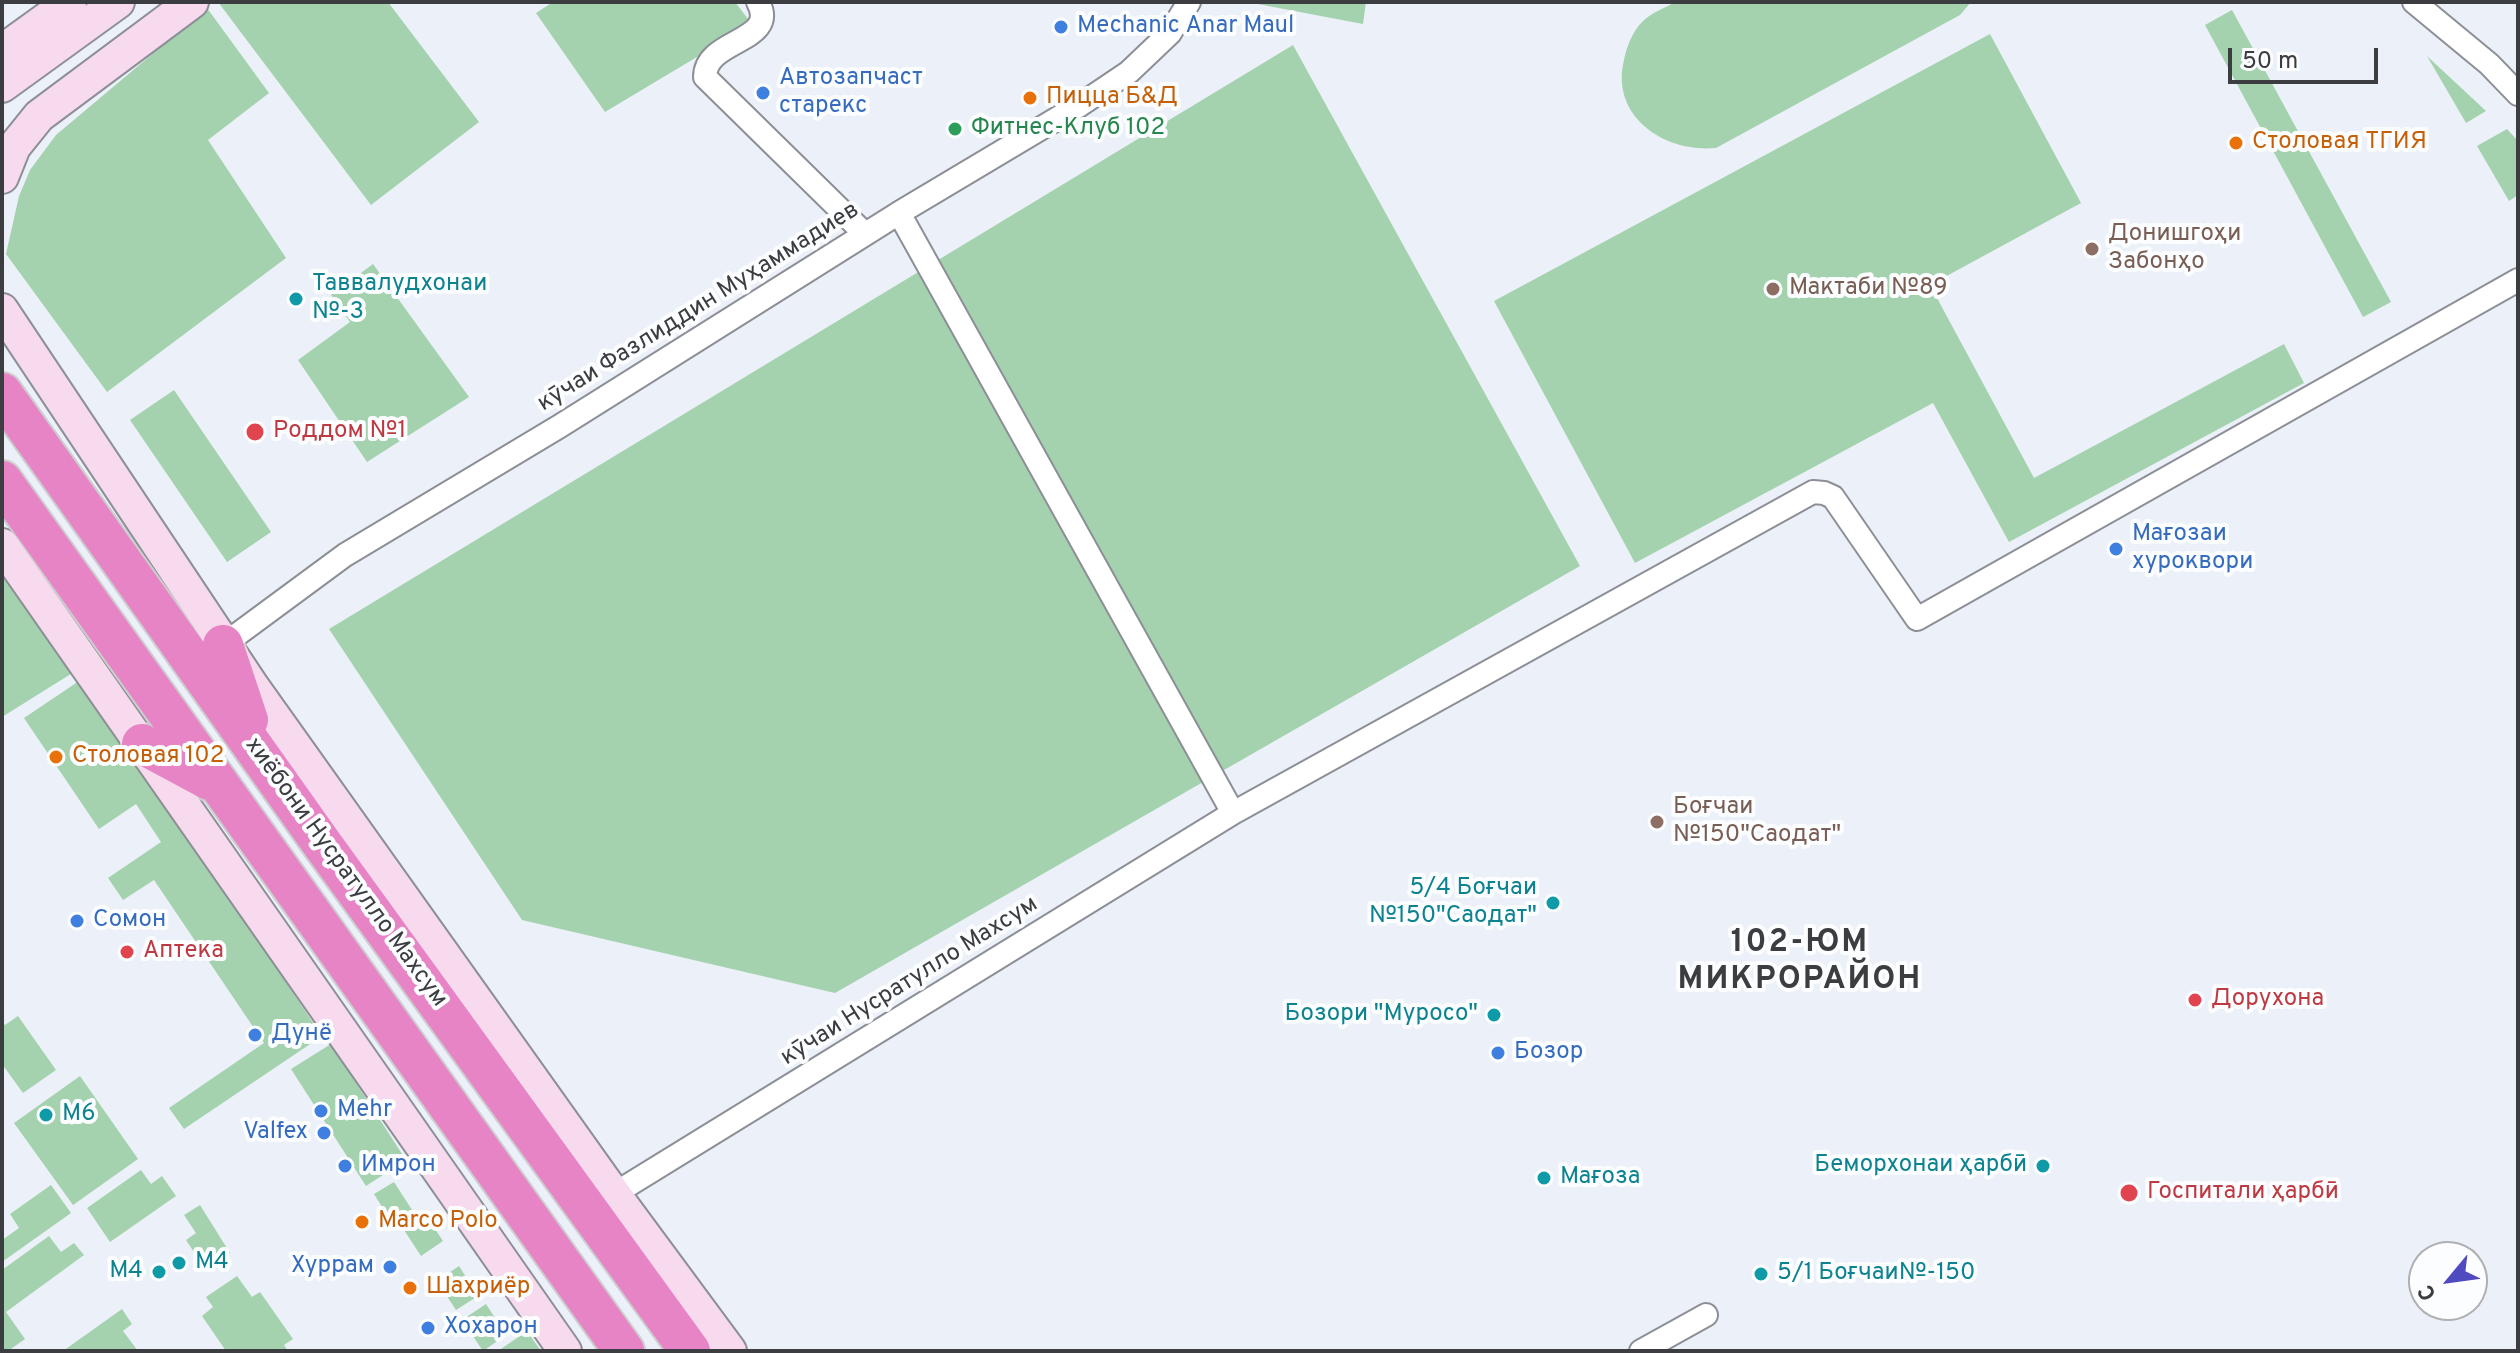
<!DOCTYPE html>
<meta charset="utf-8">
<style>
body{margin:0}
#map{position:relative;width:2520px;height:1353px;overflow:hidden;background:#ecf0f8;font-family:Overpass,sans-serif}
canvas{display:block}
.frame{position:absolute;inset:0;border:4px solid #3c3d40;pointer-events:none}
.north{position:absolute;left:2408px;top:1241px;width:80px;height:80px;box-sizing:border-box;background:#fcfdff;border:2px solid #afb0b3;border-radius:50%;rotate:241deg;font-size:22px;font-weight:700;line-height:32px;text-align:center;color:#3c3d40}
.north::after{content:'';display:block;margin:auto;width:28px;height:36px;background:#4f4ac0;clip-path:polygon(50% 0,100% 100%,50% 72%,0 100%)}
.scale{position:absolute;left:2228px;top:48px;width:150px;height:36px;box-sizing:border-box;border:4px solid #3c3d40;border-top:0;padding-left:10px;font-size:24px;line-height:28px;white-space:nowrap;color:#3c3d40;-webkit-text-stroke:6px #fcfdff;paint-order:stroke}
</style>
<div id="map">
<canvas width="2520" height="1353"></canvas>
<div class="frame"></div>
<div class="north">С</div>
<div class="scale">50 m</div>
</div>
<script>
const c = document.querySelector('canvas').getContext('2d');
c.lineJoin = 'round';
function fillPath(path, color) {
  c.fillStyle = color;
  c.fill(path, 'evenodd');
}
function strokePath(path, color, width, dash) {
  c.strokeStyle = color;
  c.lineWidth = width;
  c.lineCap = dash ? 'butt' : 'round';
  c.setLineDash(dash || []);
  c.stroke(path);
}
function write(font, color, halo, rows, align = 'center') {
  c.font = font + ' Overpass,sans-serif';
  c.lineWidth = 8;
  c.setLineDash([]);
  c.textBaseline = 'middle';
  c.strokeStyle = halo;
  c.fillStyle = color;
  for (const [text, x, y, turn = 0] of rows) {
    c.save();
    c.translate(x, y);
    c.rotate((+turn || 0) * Math.PI / 180);
    c.textAlign = isNaN(turn) ? turn : align;
    if (halo) c.strokeText(text, 0, 0);
    c.fillText(text, 0, 0);
    c.restore();
  }
}
const green = new Path2D(`
 M218,2H388L479,122L371,205Z
 M553,2H735L752,24L605,112L536,13Z
 M1247,2H1366L1363,24Z
 M1675,2H1971L1960,15L1716,148C1665,153 1610,117 1624,60C1627,46 1632,32 1643,21C1651,13 1665,8 1675,2Z
 M207,8L269,93L208,140L286,258L107,392L6,254L19,196L30,170L56,135Z
 M2232,10L2391,302L2363,317L2205,25Z
 M1990,34L2081,203L1930,285L2034,478L2284,344L2304,383L2009,542L1933,403L1635,563L1494,301Z
 M1293,45L1580,566L835,993L522,920L329,629Z
 M2427,56L2486,111L2466,123Z
 M2507,129L2518,141V195L2509,201L2477,146Z
 M373,264L469,397L367,462L298,360L350,322L331,295Z
 M174,390L271,532L227,562L130,420Z
 M2,555L74,672L2,717Z
 M82,679L322,1036L184,1129L169,1108L264,1043L154,880L123,900L108,878L161,842L136,804L99,829L24,718Z
 M18,1016L56,1070L23,1093L2,1064V1021L5,1025Z
 M331,1044L406,1160L366,1186L291,1069Z
 M80,1076L138,1159L73,1205L14,1123Z
 M141,1170L151,1184L162,1176L176,1196L110,1242L87,1208Z
 M394,1182L414,1213L394,1226L374,1194Z
 M51,1185L71,1213L2,1262V1240L19,1228L10,1214Z
 M200,1205L230,1253L205,1269L186,1240L196,1233L184,1215Z
 M426,1215L443,1241L421,1256L404,1230Z
 M49,1236L61,1252L74,1243L84,1255L6,1312L25,1339L8,1351H2V1270Z
 M459,1266L478,1296L456,1310L437,1281Z
 M237,1276L252,1297L260,1292L293,1339L284,1345L288,1351H226L202,1316L213,1307L206,1297Z
 M486,1304L506,1335L483,1351L462,1320Z
 M122,1309L132,1324L123,1331L138,1351H63Z
 M527,1331L541,1351H498Z`);
const street = new Path2D(`
 M758,2C780,43 705,38 705,77L865,234
 M2414,2L2489,64L2518,94
 M899,213L1233,813
 M223,645L345,555L560,426L899,213L1080,105L1129,72L1170,33L1189,2
 M614,1194L1233,813L1813,492L1824,493L1833,497L1917,619L2518,280
 M1641,1351L1706,1315`);
const secondary = new Path2D(`
 M2,51L70,2
 M2,86L118,2
 M2,177L14,147L39,116L192,2
 M2,310L253,687L614,1194L730,1351
 M2,545L565,1351`);
const highway = new Path2D(`
 M2,393L323,845L690,1351
 M2,481L624,1351
 M223,645L248,720
 M142,744L209,780`);
const markers = [
 [1061,27,8,"#3f7fe0"],
 [763,93,8,"#3f7fe0"],
 [1030,98,8,"#e8710a"],
 [955,129,8,"#2e9e5b"],
 [2236,143,8,"#e8710a"],
 [2092,249,8,"#8d6e63"],
 [1773,289,8,"#8d6e63"],
 [296,299,8,"#0f9aa8"],
 [255,432,10,"#e0444e"],
 [2116,549,8,"#3f7fe0"],
 [56,757,8,"#e8710a"],
 [1657,822,8,"#8d6e63"],
 [1553,903,8,"#0f9aa8"],
 [77,921,8,"#3f7fe0"],
 [127,952,8,"#e0444e"],
 [2195,1000,8,"#e0444e"],
 [1494,1015,8,"#0f9aa8"],
 [255,1035,8,"#3f7fe0"],
 [1498,1053,8,"#3f7fe0"],
 [321,1111,8,"#3f7fe0"],
 [46,1115,8,"#0f9aa8"],
 [324,1133,8,"#3f7fe0"],
 [345,1166,8,"#3f7fe0"],
 [2043,1166,8,"#0f9aa8"],
 [1544,1178,8,"#0f9aa8"],
 [2129,1193,10,"#e0444e"],
 [362,1222,8,"#e8710a"],
 [179,1263,8,"#0f9aa8"],
 [390,1267,8,"#3f7fe0"],
 [159,1272,8,"#0f9aa8"],
 [1761,1274,8,"#0f9aa8"],
 [410,1288,8,"#e8710a"],
 [428,1328,8,"#3f7fe0"]
];
const shopNames = [
 ["Mechanic Anar Maul",1077,27],
 ["Автозапчаст",779,79],
 ["старекс",779,107],
 ["Мағозаи",2132,535],
 ["хуроквори",2132,563],
 ["Сомон",93,921],
 ["Дунё",271,1035],
 ["Бозор",1514,1053],
 ["Mehr",337,1111],
 ["Valfex",308,1133,"right"],
 ["Имрон",361,1166],
 ["Хуррам",374,1267,"right"],
 ["Хохарон",444,1328]
];
const foodNames = [
 ["Пицца Б&Д",1046,98],
 ["Столовая ТГИЯ",2252,143],
 ["Столовая 102",72,757],
 ["Marco Polo",378,1222],
 ["Шахриёр",426,1288]
];
const leisureNames = [
 ["Фитнес-Клуб 102",971,129]
];
const educationNames = [
 ["Донишгоҳи",2108,235],
 ["Забонҳо",2108,263],
 ["Мактаби №89",1789,289],
 ["Боғчаи",1673,808],
 ["№150\"Саодат\"",1673,836]
];
const cultureNames = [
 ["Таввалудхонаи",312,285],
 ["№-3",312,313],
 ["5/4 Боғчаи",1537,889,"right"],
 ["№150\"Саодат\"",1537,917,"right"],
 ["Бозори \"Муросо\"",1478,1015,"right"],
 ["М6",62,1115],
 ["Беморхонаи ҳарбӣ",2027,1166,"right"],
 ["Мағоза",1560,1178],
 ["М4",195,1263],
 ["M4",143,1272,"right"],
 ["5/1 Боғчаи№-150",1777,1274]
];
const streetNames = [
 ["кӯчаи Фазлиддин Муҳаммадиев",699,308,-32],
 ["хиёбони Нусратулло Махсум",345,873,54],
 ["кӯчаи Нусратулло Махсум",910,982,-32]
];
const healthNames = [
 ["Роддом №1",273,432],
 ["Аптека",143,952],
 ["Дорухона",2211,1000],
 ["Госпитали ҳарбӣ",2147,1193]
];
const districtNames = [
 ["102-ЮМ",1800,945],
 ["МИКРОРАЙОН",1800,982]
];
fillPath(green, '#a4d2ae');
strokePath(street, '#8c8f96', 26);
strokePath(secondary, '#8c8f96', 36);
strokePath(highway, '#cccdcd', 44);
strokePath(street, '#fff', 22);
strokePath(secondary, '#f8daee', 32);
strokePath(highway, '#e684c6', 40);
for (const [x, y, r, color] of markers) {
  const dot = new Path2D();
  dot.arc(x, y, r, 0, 2 * Math.PI);
  c.fillStyle = color;
  c.fill(dot);
  strokePath(dot, '#fcfdff', 3);
}
write('24px', '#366cbe', '#fcfdff', shopNames, 'left');
write('24px', '#c56008', '#fcfdff', foodNames, 'left');
write('24px', '#27864d', '#fcfdff', leisureNames, 'left');
write('24px', '#785e54', '#fcfdff', educationNames, 'left');
write('24px', '#0d838f', '#fcfdff', cultureNames, 'left');
write('24px', '#3c3d40', '#fcfdff', streetNames);
write('24px', '#be3a42', '#fcfdff', healthNames, 'left');
c.letterSpacing = '2px';
write('bold 32px', '#3c3d40', '#fcfdff', districtNames);
c.letterSpacing = '0px';
</script>
